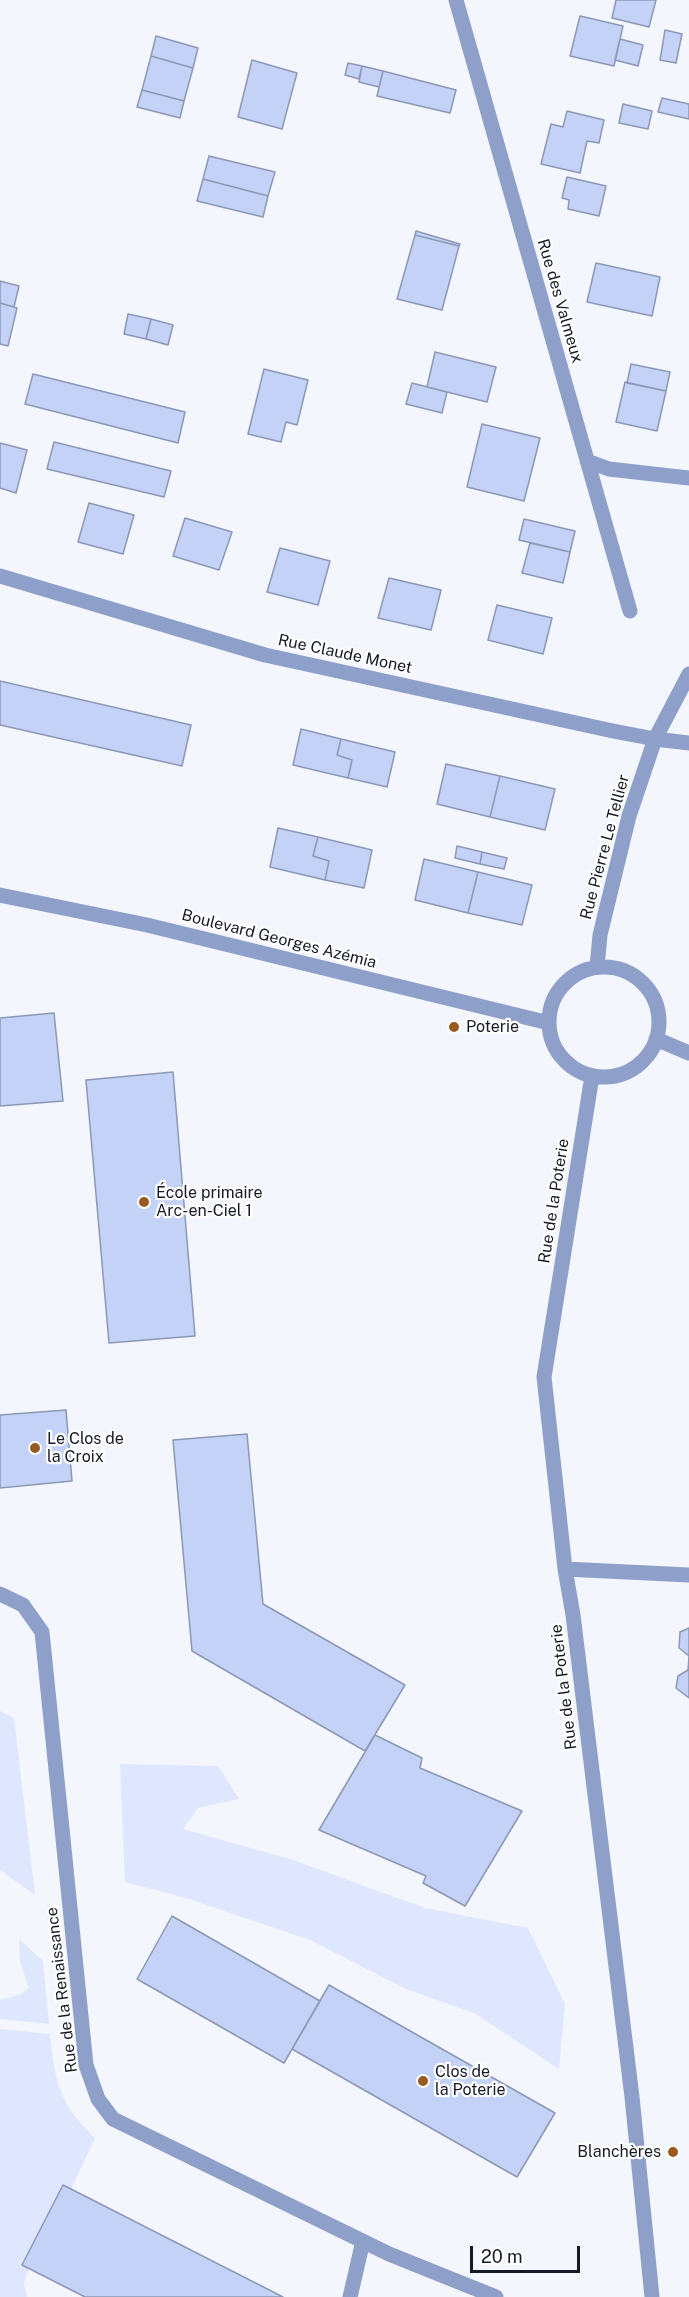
<!DOCTYPE html>
<meta charset="utf-8">
<style>
body{margin:0}
#map{position:relative;width:689px;height:2297px;overflow:hidden;background:#f3f6fc;font-family:"Public Sans",sans-serif}
canvas{display:block}
.scale{position:absolute;left:470px;top:2246px;width:110px;height:27px;box-sizing:border-box;border:3px solid #161a25;border-top:0;padding-left:8px;font-size:18px;line-height:21px;white-space:nowrap;color:#161a25;-webkit-text-stroke:4px #fff;paint-order:stroke}
</style>
<div id="map">
<canvas width="689" height="2297"></canvas>
<div class="scale">20 m</div>
</div>
<script>
const c = document.querySelector('canvas').getContext('2d');
c.lineJoin = 'round';
function fillPath(path, color) {
  c.fillStyle = color;
  c.fill(path, 'evenodd');
}
function strokePath(path, color, width, dash) {
  c.strokeStyle = color;
  c.lineWidth = width;
  c.lineCap = dash ? 'butt' : 'round';
  c.setLineDash(dash || []);
  c.stroke(path);
}
function write(font, color, halo, rows, align = 'center') {
  c.font = font + ' "Public Sans",sans-serif';
  c.lineWidth = 4.5;
  c.setLineDash([]);
  c.textBaseline = 'middle';
  c.strokeStyle = halo;
  c.fillStyle = color;
  for (const [text, x, y, turn = 0] of rows) {
    c.save();
    c.translate(x, y);
    c.rotate((+turn || 0) * Math.PI / 180);
    c.textAlign = isNaN(turn) ? turn : align;
    if (halo) c.strokeText(text, 0, 0);
    c.fillText(text, 0, 0);
    c.restore();
  }
}
const green = new Path2D(`
 M0,1711L14,1718L35,1895L0,1870Z
 M120,1764L218,1766L239,1799L198,1808L183,1829L290,1859L425,1908L528,1928L565,2004L559,2069L474,2013L406,1989L310,1940L186,1898L125,1882Z
 M19,1939L43,1961L49,2024L0,2019V2000L21,1994L29,1988L20,1962Z
 M0,2029L50,2034C55,2082 59,2104 95,2138L71,2189L63,2185L23,2265L29,2268L24,2283L27,2297H0Z`);
const building = new Path2D(`
 M616,0H656L649,27L612,18Z
 M580,16L623,26L614,66L570,56Z
 M665,30L682,34L676,63L660,60Z
 M156,36L198,48L193,68L151,56Z
 M620,39L643,45L638,66L615,60Z
 M151,56L193,68L184,101L142,90Z
 M252,60L297,73L282,129L238,117Z
 M348,63L362,66L359,79L345,75Z
 M362,66L383,71L379,87L359,82Z
 M383,71L456,90L450,113L377,96Z
 M142,90L184,101L180,118L137,107Z
 M662,98L689,104V119L658,112Z
 M623,104L652,111L648,129L619,123Z
 M567,111L604,120L599,143L587,141L580,173L541,164L551,124L563,127Z
 M209,156L275,172L268,196L203,179Z
 M567,177L606,186L599,216L568,209L569,200L562,198Z
 M203,179L268,196L263,217L197,201Z
 M416,231L460,244L459,246L415,235Z
 M415,235L459,246L442,310L397,299Z
 M596,263L660,277L652,316L587,302Z
 M0,281L19,286L14,307L0,303Z
 M0,303L17,308L8,346L0,344Z
 M128,314L151,319L146,339L124,334Z
 M151,319L173,325L168,345L146,339Z
 M435,352L496,367L487,402L427,387Z
 M631,364L670,372L666,391L627,383Z
 M264,369L308,380L297,425L286,422L281,442L248,434Z
 M33,374L185,412L178,443L25,404Z
 M625,382L666,391L657,431L616,422Z
 M412,383L447,392L442,413L406,404Z
 M482,424L540,438L524,501L467,487Z
 M54,442L171,471L164,497L47,469Z
 M0,443L27,450L16,493L0,488Z
 M89,503L134,515L123,554L78,542Z
 M185,518L232,532L219,570L173,556Z
 M524,519L575,531L570,552L519,540Z
 M530,543L570,552L563,583L522,573Z
 M280,548L330,561L318,605L267,592Z
 M389,578L441,590L431,630L378,618Z
 M497,605L552,618L543,654L488,640Z
 M0,681L191,725L182,766L0,725Z
 M301,729L341,739L337,755L352,760L348,778L293,765Z
 M341,739L395,752L387,787L348,778L352,760L337,755Z
 M446,764L500,776L490,817L437,804Z
 M500,776L555,789L545,830L490,817Z
 M278,828L318,837L313,856L329,861L325,880L270,867Z
 M318,837L372,850L364,888L325,880L329,861L313,856Z
 M457,846L482,852L480,864L455,858Z
 M482,852L507,858L504,869L480,864Z
 M424,859L478,872L468,913L415,900Z
 M478,872L532,885L522,925L468,913Z
 M54,1013L63,1101L0,1106V1018Z
 M173,1072L195,1336L109,1343L86,1080Z
 M66,1410L72,1481L0,1488V1415Z
 M247,1434L263,1604L405,1685L365,1751L192,1651L173,1440Z
 M689,1628V1698L676,1688L678,1676L688,1670L689,1656L679,1648L680,1632Z
 M375,1735L422,1758L420,1768L522,1811L465,1906L423,1883L426,1876L319,1830Z
 M172,1916L320,2001L284,2063L137,1979Z
 M329,1985L555,2113L517,2177L292,2049Z
 M63,2185L71,2189L283,2297H85L22,2265Z`);
const minor = new Path2D(`
 M456,0L630,611
 M587,461L609,469L689,478
 M0,576L265,655L613,731L655,739L689,743
 M0,895L147,925L549,1023
 M549 1022a55 55 0 1 1 110 0a55 55 0 1 1-110 0Z
 M597,967L600,935L629,816L655,739L689,674
 M656,1039L689,1053
 M592,1076L544,1377L565,1569L573,1615L632,2097L652,2297
 M565,1569L689,1575
 M0,1594L23,1605L42,1632L86,2065L98,2099L113,2119L389,2254L496,2297
 M350,2297L363,2241`);
const markers = [
 [454,1027,6,"#995921"],
 [144,1202,6,"#995921"],
 [35,1448,6,"#995921"],
 [423,2081,6,"#995921"],
 [673,2152,6,"#995921"]
];
const streetNames = [
 ["Rue des Valmeux",560,301,74],
 ["Rue Claude Monet",345,654,12],
 ["Rue Pierre Le Tellier",605,847,-75],
 ["Boulevard Georges Azémia",279,939,14],
 ["Rue de la Poterie",554,1201,-81],
 ["Rue de la Poterie",564,1687,-97],
 ["Rue de la Renaissance",62,1990,-97]
];
const poiNames = [
 ["Poterie",466,1027],
 ["École primaire",156,1193],
 ["Arc-en-Ciel 1",156,1211],
 ["Le Clos de",47,1439],
 ["la Croix",47,1457],
 ["Clos de",435,2072],
 ["la Poterie",435,2090],
 ["Blanchères",661,2152,"right"]
];
fillPath(green, '#dee7fe');
fillPath(building, '#c3d2f6');
strokePath(building, '#8c98b5', 1.5);
strokePath(minor, '#8e9fca', 15);
for (const [x, y, r, color] of markers) {
  const dot = new Path2D();
  dot.arc(x, y, r, 0, 2 * Math.PI);
  c.fillStyle = color;
  c.fill(dot);
  strokePath(dot, '#fff', 2);
}
write('16px', '#161a25', '#fff', streetNames);
write('16px', '#161a25', '#fff', poiNames, 'left');
</script>
